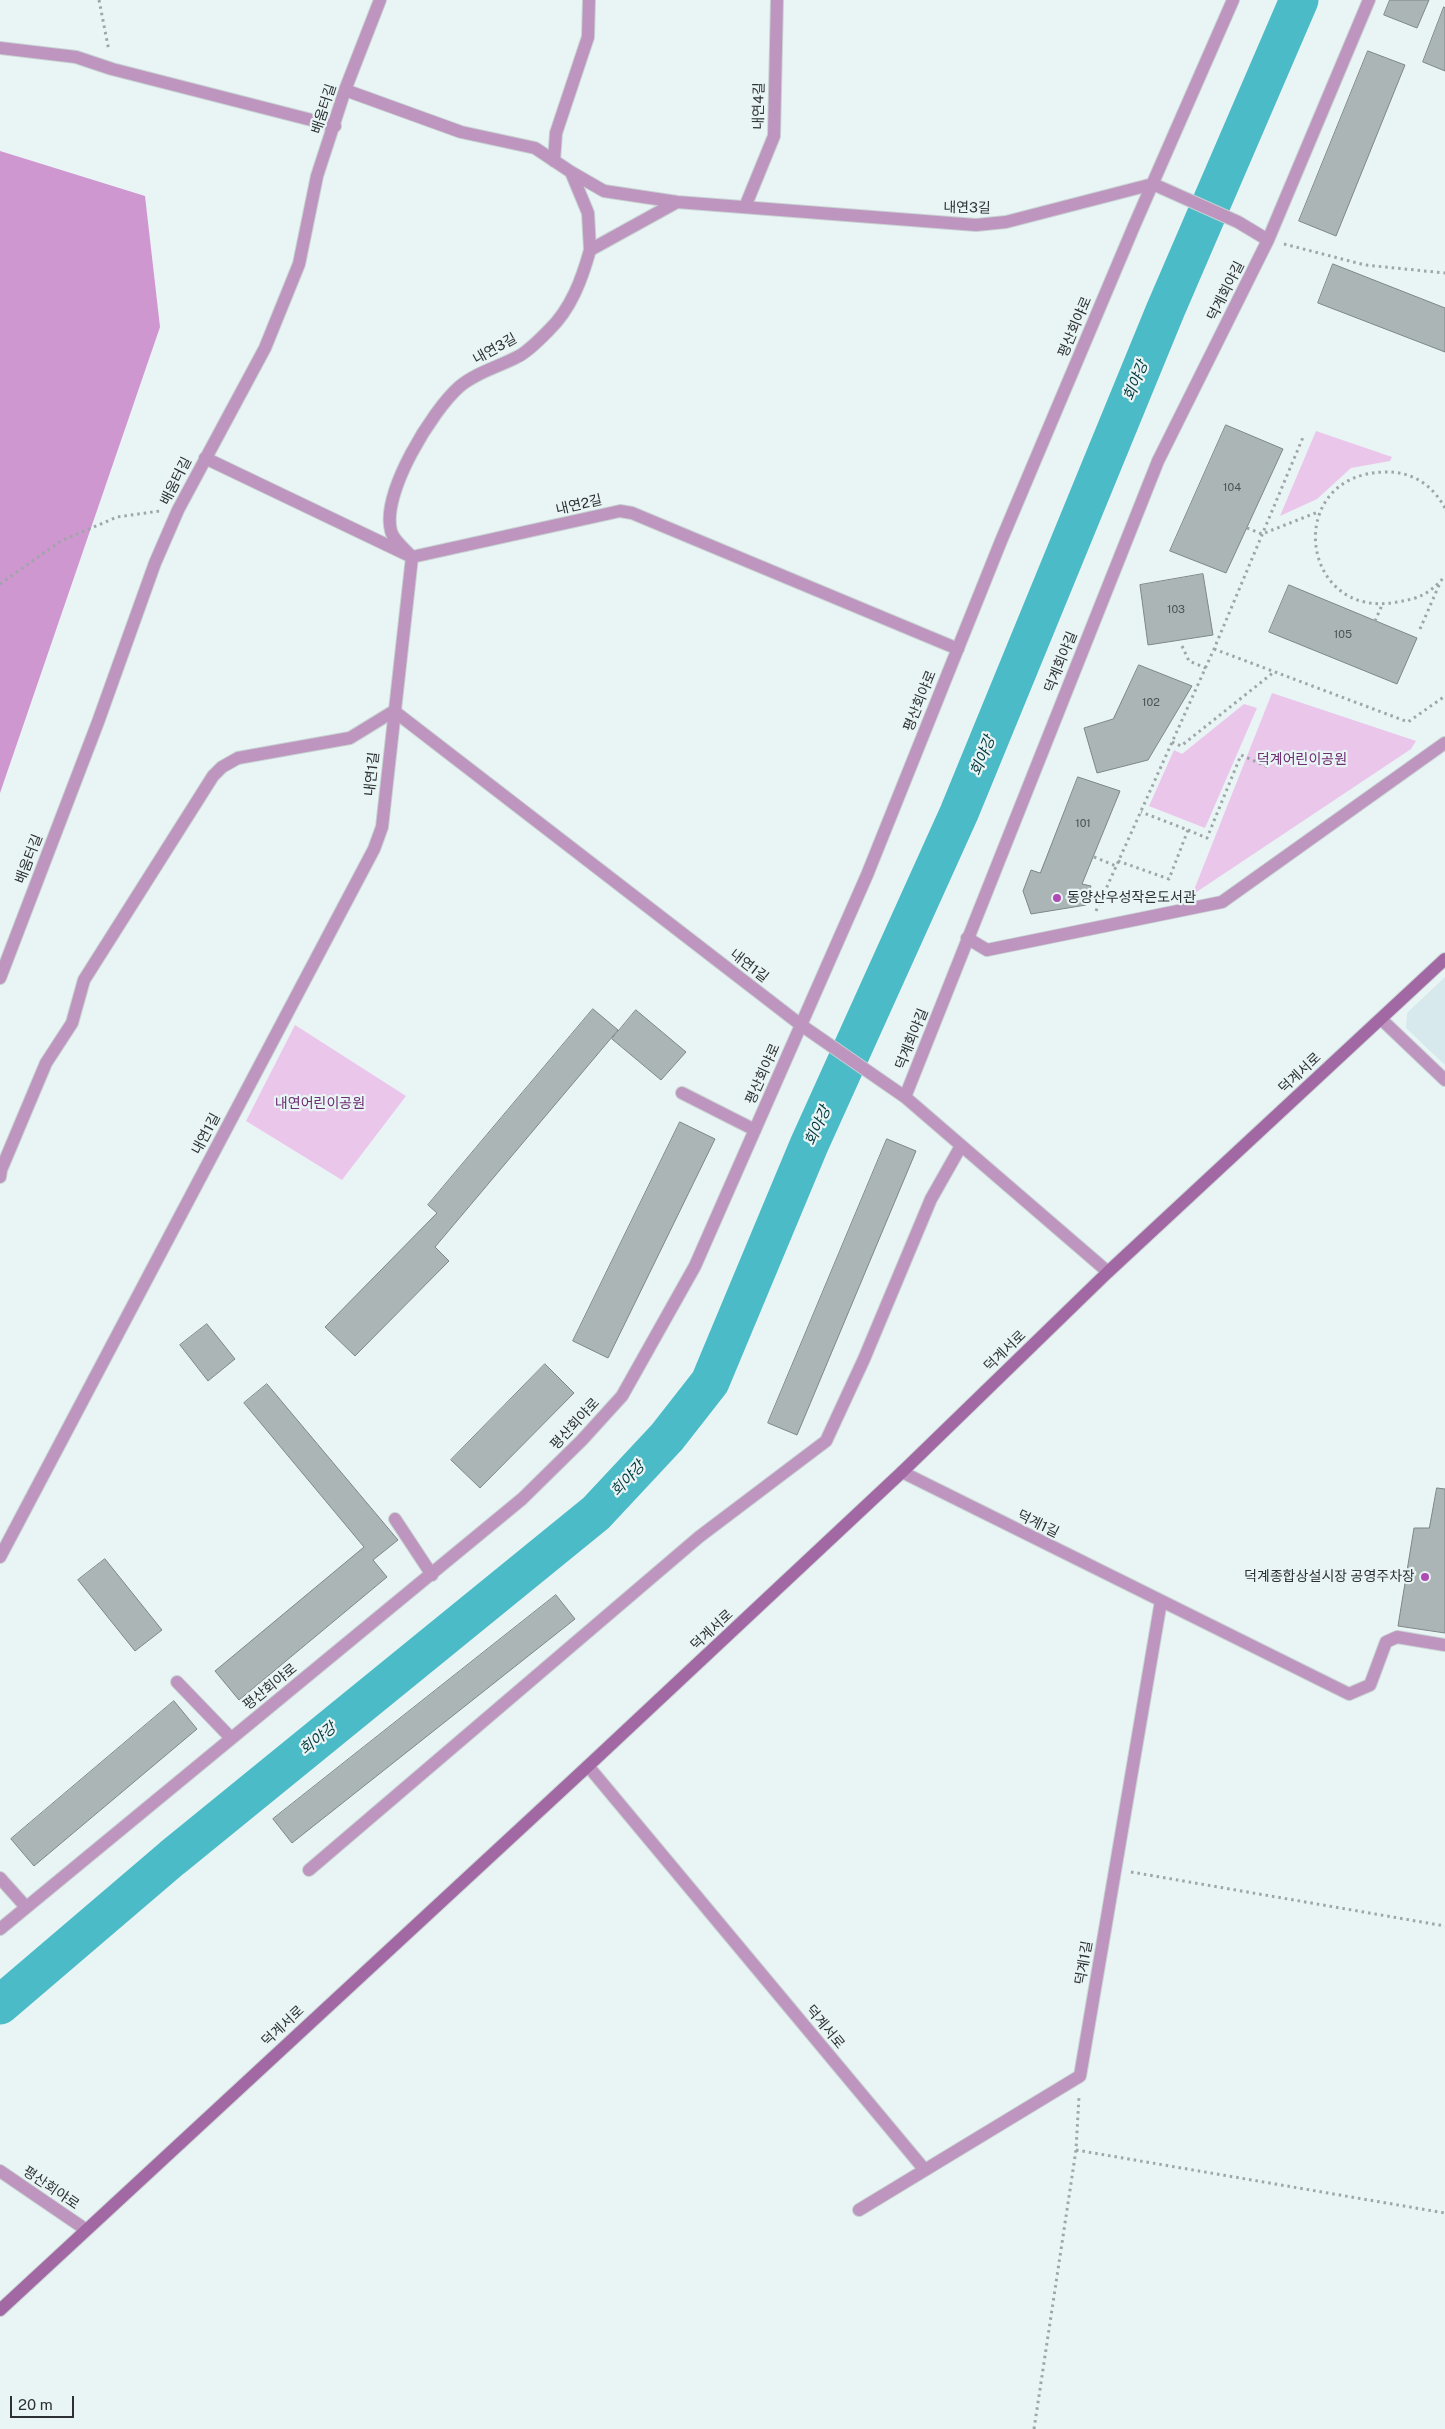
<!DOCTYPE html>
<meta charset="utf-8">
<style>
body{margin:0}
#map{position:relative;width:1445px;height:2429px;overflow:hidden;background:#e9f4f5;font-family:"Public Sans",sans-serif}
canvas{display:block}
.scale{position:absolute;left:10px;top:2396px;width:64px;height:22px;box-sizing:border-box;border:2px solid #2d3132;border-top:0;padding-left:6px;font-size:15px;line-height:18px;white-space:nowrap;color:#2d3132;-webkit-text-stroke:4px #e9f4f5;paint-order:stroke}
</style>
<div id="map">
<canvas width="1445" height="2429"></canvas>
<div class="scale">20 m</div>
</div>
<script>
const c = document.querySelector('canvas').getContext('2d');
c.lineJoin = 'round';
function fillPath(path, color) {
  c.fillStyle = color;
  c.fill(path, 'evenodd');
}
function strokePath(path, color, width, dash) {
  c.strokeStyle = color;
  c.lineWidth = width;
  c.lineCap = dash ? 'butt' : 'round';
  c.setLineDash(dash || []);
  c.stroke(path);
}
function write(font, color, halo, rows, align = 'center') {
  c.font = font + ' "Public Sans","Noto Sans KR",sans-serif';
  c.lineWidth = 4.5;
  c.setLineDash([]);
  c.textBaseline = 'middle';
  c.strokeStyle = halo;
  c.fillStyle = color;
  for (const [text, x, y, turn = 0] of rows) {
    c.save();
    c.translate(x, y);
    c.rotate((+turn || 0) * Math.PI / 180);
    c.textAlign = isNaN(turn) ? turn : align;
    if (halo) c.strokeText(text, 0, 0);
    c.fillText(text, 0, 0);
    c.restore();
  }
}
const built = new Path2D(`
 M1445,977V1065L1406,1028L1407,1013Z`);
const green = new Path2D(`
 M1316,431L1392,457L1390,461L1351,468L1317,499L1280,516Z
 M1272,693L1416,741L1411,749L1192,895Z
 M1244,704L1257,708L1205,828L1149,806L1174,750L1182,754Z
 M295,1025L406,1096L342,1180L246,1121Z`);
const forest = new Path2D(`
 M0,151L145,196L160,327L0,793Z`);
const river = new Path2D(`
 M0,2005L172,1858L596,1513L667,1437L710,1382L809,1145L959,813L1165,311L1299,0`);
const building = new Path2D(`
 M1390,0H1429L1417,28L1384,15Z
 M1444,7L1445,8V71L1423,62Z
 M1368,51L1405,65L1336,236L1299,221Z
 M1333,264L1445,308V352L1318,303Z
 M1226,425L1283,449L1226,573L1170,551Z
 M1203,574L1213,635L1148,645L1140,585Z
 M1289,585L1417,638L1397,684L1269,632Z
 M1139,665L1192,686L1148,760L1097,773L1084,728L1113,719Z
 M1078,777L1120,791L1082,884L1091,886L1086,905L1031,914L1023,891L1031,870L1040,873Z
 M593,1009L618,1030L435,1247L449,1261L355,1356L325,1327L437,1213L428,1205Z
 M636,1010L686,1052L661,1080L612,1039Z
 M680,1122L715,1139L608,1358L573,1341Z
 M887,1139L916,1151L797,1435L768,1423Z
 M207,1324L235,1359L208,1381L180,1345Z
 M545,1364L574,1393L480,1488L451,1460Z
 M267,1384L398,1540L373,1560L387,1577L239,1700L215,1671L364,1547L244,1403Z
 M1437,1488L1445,1489V1633L1398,1626L1414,1528H1429Z
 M105,1559L162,1630L135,1651L78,1580Z
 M556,1595L575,1619L292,1843L273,1819Z
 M174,1701L197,1729L34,1866L11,1839Z`);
const path = new Path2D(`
 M99,0L109,51
 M1284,244L1365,265L1445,273
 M1445,508C1432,484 1411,471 1384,472C1282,475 1300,621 1397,602C1421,598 1429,594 1445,576
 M1247,528L1262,534L1318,512
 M0,584L61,541L117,517L160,511
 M1375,621L1382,605
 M1420,629L1440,583
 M1182,646L1189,661L1206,668
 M1214,649L1408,722L1445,696
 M1172,742L1181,746L1274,672
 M1188,830L1207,838L1241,755L1270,768
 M1094,857L1116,866
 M1118,861L1169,879L1188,830L1141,812
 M1096,911L1214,649L1304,435
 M1131,1872L1445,1926
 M1076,2150L1445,2213
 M1034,2429L1076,2150L1079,2096`);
const street = new Path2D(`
 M0,48L76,57L112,69L335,126
 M345,90L461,132L535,148L571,172L604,191L677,202L976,225L1006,222L1153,184L1238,222L1268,240
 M554,161L556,133L588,37L589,0
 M571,172L588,213L590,250
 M745,207L774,136L777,0
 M205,458L412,557L620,511L632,513L958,649
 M394,711L801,1025L905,1097L1108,1272
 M967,938L987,950L1222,902L1445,743
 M0,978L98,722L155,563L178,510L265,348L299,264L317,176L345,90L380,0
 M1381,1019L1445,1080
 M682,1093L755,1130
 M905,1097L1158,461L1268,240L1369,0
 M0,1177L1,1170L46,1063L72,1023L84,980L213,776L222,767L238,758L350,738L394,711
 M902,1472L1349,1694L1370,1685L1386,1642L1397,1637L1445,1645
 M395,1519L432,1575
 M0,1557L374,849L382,827L412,557C406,550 393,540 391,531C381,493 432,411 459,387C475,373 498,367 517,357C528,352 540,339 549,330C571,309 582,279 590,250L677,202
 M177,1682L231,1738
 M588,1766L924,2169
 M309,1870L699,1537L826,1441L864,1359L931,1199L961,1146
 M0,1878L26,1907
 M0,1929L522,1499L582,1440L622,1396L695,1266L867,875L1001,541L1134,226L1233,0
 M0,2171L85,2229
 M859,2210L1080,2076L1161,1601`);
const secondary = new Path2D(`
 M0,2310L588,1766L902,1472L1108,1272L1445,959`);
const markers = [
 [1057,898,5,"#ae4cb3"],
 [1425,1577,5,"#ae4cb3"]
];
const numberNames = [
 ["104",1232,488],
 ["103",1176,610],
 ["105",1343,635],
 ["102",1151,703],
 ["101",1083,824]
];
const streetNames = [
 ["내연4길",759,106,-89],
 ["배움터길",324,109,-72],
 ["내연3길",967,208,1],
 ["덕계회야길",1226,291,-63],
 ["평산회야로",1075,327,-67],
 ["내연3길",495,349,-29],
 ["배움터길",176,481,-63],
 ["내연2길",579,505,-13],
 ["덕계회야길",1061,662,-68],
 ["평산회야로",920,701,-68],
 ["내연1길",372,774,-84],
 ["배움터길",29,859,-69],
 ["내연1길",749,966,38],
 ["덕계회야길",912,1039,-68],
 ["덕계서로",1300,1073,-43],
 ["평산회야로",763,1074,-66],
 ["내연1길",206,1134,-62],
 ["덕계서로",1005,1351,-44],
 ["평산회야로",575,1424,-47],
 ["덕계1길",1038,1524,26],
 ["덕계서로",712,1630,-43],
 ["평산회야로",270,1687,-39],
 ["덕계1길",1084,1963,-80],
 ["덕계서로",283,2026,-43],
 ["덕계서로",825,2027,50],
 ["평산회야로",51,2188,34]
];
const parkNames = [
 ["덕계어린이공원",1302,760],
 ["내연어린이공원",320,1104]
];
const poiNames = [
 ["동양산우성작은도서관",1067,898],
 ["덕계종합상설시장 공영주차장",1415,1577,"right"]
];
const waterNames = [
 ["회야강",1136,381,-68],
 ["회야강",983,756,-68],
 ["회야강",818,1126,-66],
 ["회야강",628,1479,-47],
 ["회야강",318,1739,-39]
];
fillPath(built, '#d7e9ec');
fillPath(green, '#ebc6eb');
fillPath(forest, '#cf97d0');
strokePath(river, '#4bbbc7', 39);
fillPath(building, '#abb5b6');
strokePath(building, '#7e8788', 1);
strokePath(street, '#c7d1d2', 14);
strokePath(secondary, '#c7d1d2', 14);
strokePath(path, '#9ea6a7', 3, [2.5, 4]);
strokePath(street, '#bd95be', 12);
strokePath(secondary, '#a168a3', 12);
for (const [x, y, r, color] of markers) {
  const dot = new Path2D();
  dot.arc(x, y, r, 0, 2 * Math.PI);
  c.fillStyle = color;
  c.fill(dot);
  strokePath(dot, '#e9f4f5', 2);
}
write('11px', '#4c5253', null, numberNames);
write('14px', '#2d3132', '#e9f4f5', streetNames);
write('14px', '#6e2c71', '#e9f4f5', parkNames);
write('14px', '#2d3132', '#e9f4f5', poiNames, 'left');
write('italic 15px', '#02393e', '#e9f4f5', waterNames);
</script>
